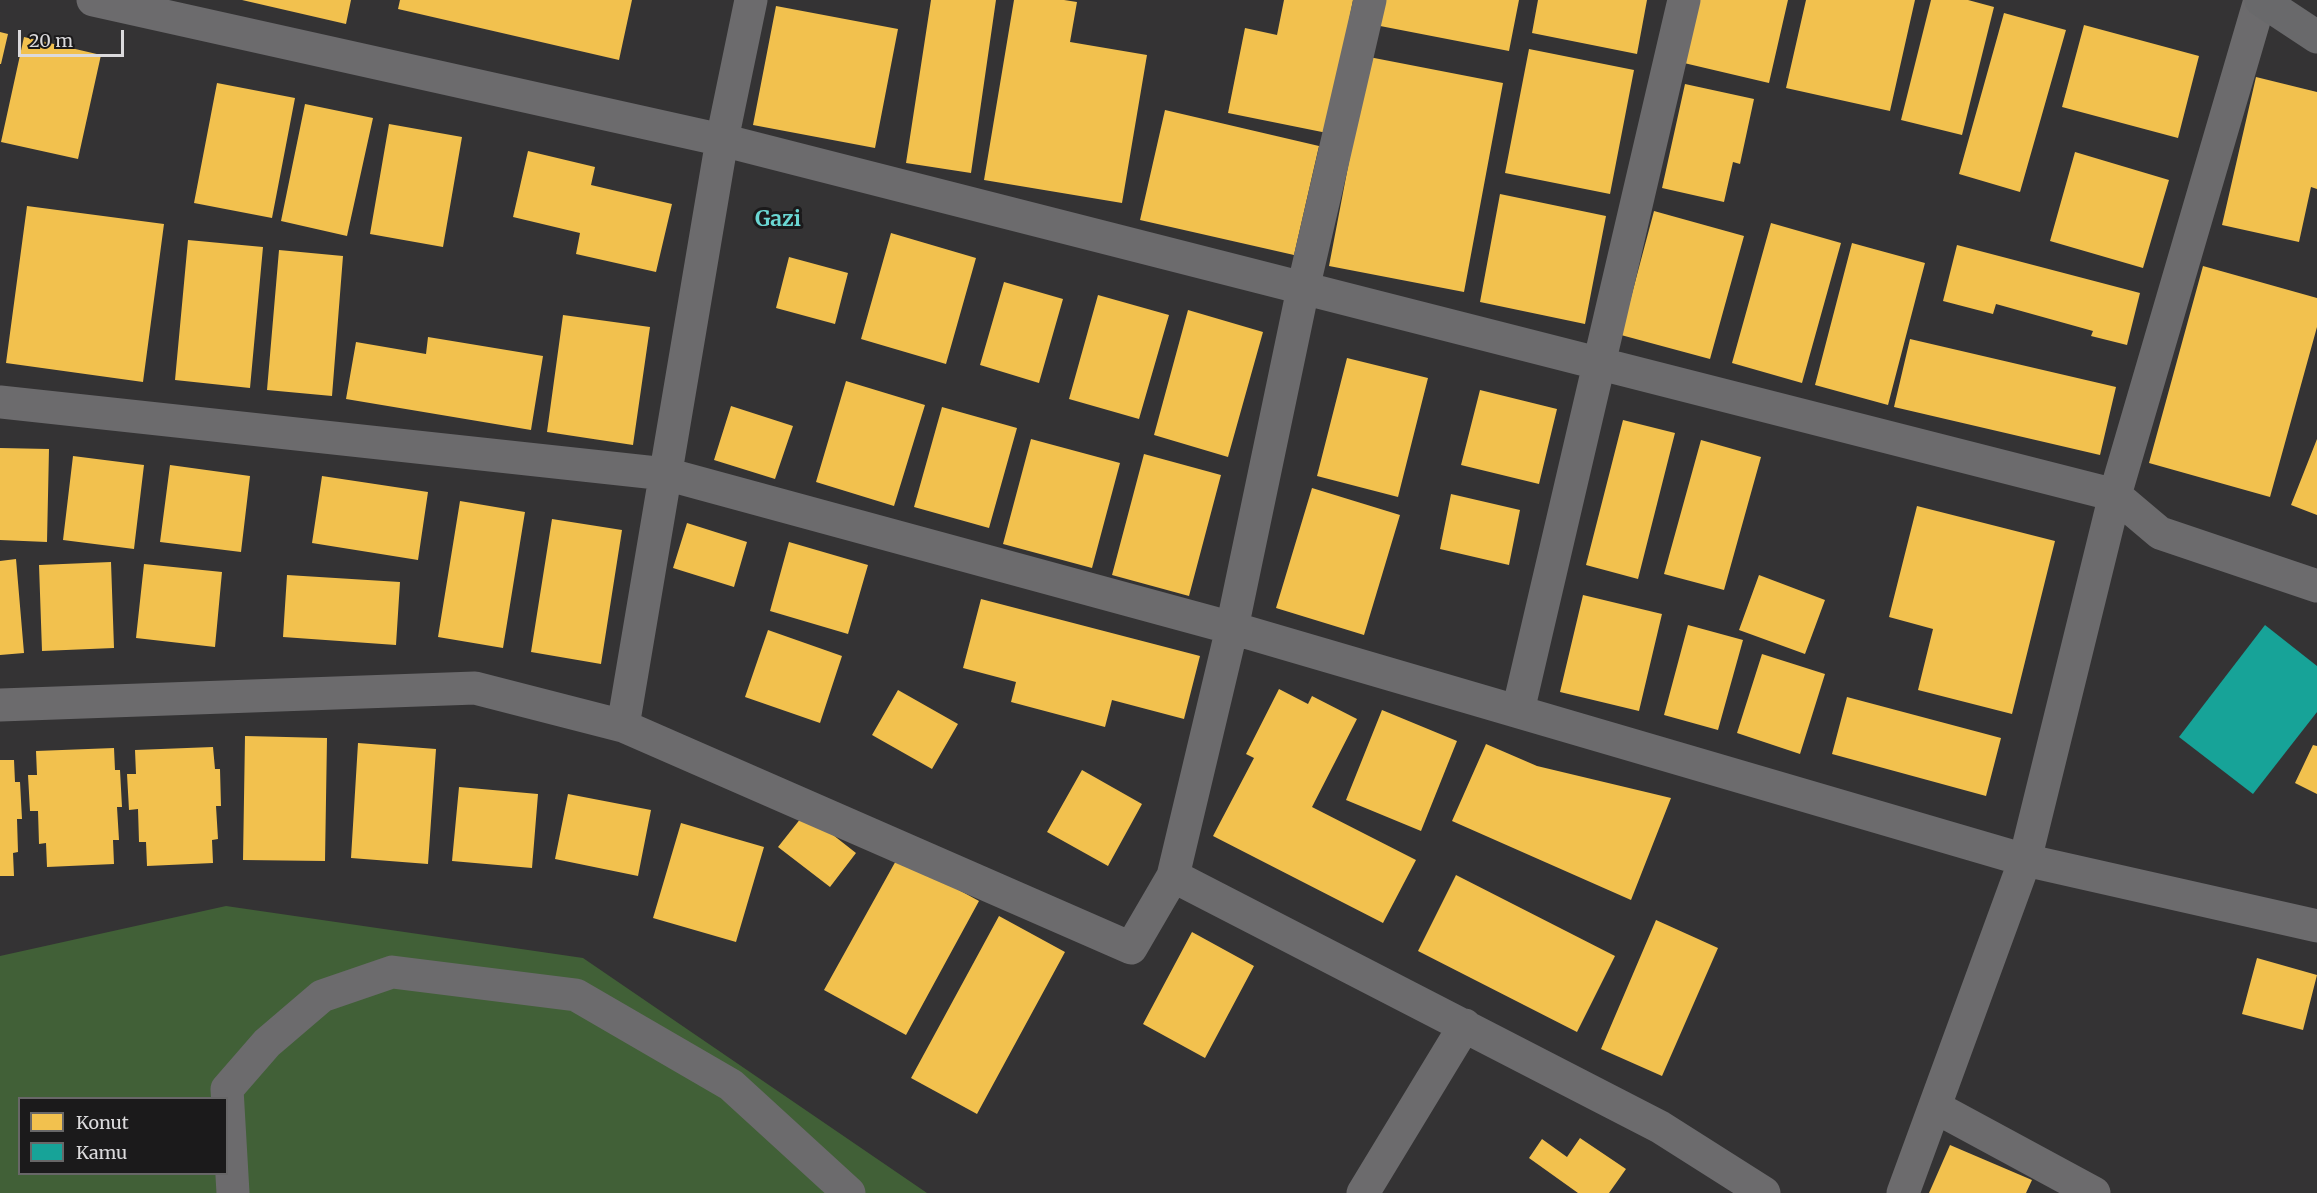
<!DOCTYPE html>
<style>
body{margin:0}
#map{position:relative;width:2317px;height:1193px;overflow:hidden;background:#343334;font-family:Merriweather,serif}
canvas{display:block}
.legend{position:absolute;left:18px;top:1097px;width:210px;height:78px;box-sizing:border-box;background:#1b1a1b;border:2px solid #686768;margin:0;padding:8px 10px;list-style:none;font-size:18px;color:#dbdadc}
.legend li{display:flex;align-items:center;gap:12px;height:30px}
.legend b{width:30px;border:2px solid #686768}
.scale{position:absolute;left:18px;top:30px;width:106px;height:27px;box-sizing:border-box;border:3px solid #dbdadc;border-top:0;padding-left:8px;font-size:18px;line-height:21px;white-space:nowrap;color:#dbdadc;-webkit-text-stroke:4px #1b1a1b;paint-order:stroke}
</style>
<div id="map">
<canvas width="2317" height="1193"></canvas>
<ul class="legend">
<li><b style="height:16px;background:#f2c14e"></b>Konut</li>
<li><b style="height:16px;background:#17a398"></b>Kamu</li>
</ul>
<div class="scale">20 m</div>
</div>
<script>
const c = document.querySelector('canvas').getContext('2d');
c.lineJoin = 'round';
function fillPath(path, color) {
  c.fillStyle = color;
  c.fill(path, 'evenodd');
}
function strokePath(path, color, width, dash) {
  c.strokeStyle = color;
  c.lineWidth = width;
  c.lineCap = dash ? 'butt' : 'round';
  c.setLineDash(dash || []);
  c.stroke(path);
}
function write(font, color, halo, rows, align = 'center') {
  c.font = font + ' Merriweather,serif';
  c.lineWidth = 6;
  c.setLineDash([]);
  c.textBaseline = 'middle';
  c.strokeStyle = halo;
  c.fillStyle = color;
  for (const [text, x, y, turn = 0] of rows) {
    c.save();
    c.translate(x, y);
    c.rotate((+turn || 0) * Math.PI / 180);
    c.textAlign = isNaN(turn) ? turn : align;
    if (halo) c.strokeText(text, 0, 0);
    c.fillText(text, 0, 0);
    c.restore();
  }
}
const green = new Path2D(`
 M226,906L583,958L927,1193H0V956ZM20,1098H226V1174H20Z`);
const homes = new Path2D(`
 M242,0H351L346,24Z
 M400,0H632L619,60L398,9Z
 M931,0H996L971,173L906,163Z
 M1014,0H1064L1077,2L1070,42L1147,55L1122,203L984,180Z
 M1284,0H1353L1327,133L1228,113L1245,28L1277,35Z
 M1380,0H1519L1509,51L1375,25Z
 M1538,0H1647L1637,54L1532,33Z
 M1698,0H1788L1769,83L1684,63Z
 M1806,0H1915L1890,111L1786,88Z
 M1931,0H1968L1994,7L1962,135L1901,120Z
 M776,6L898,29L875,148L753,125Z
 M2004,13L2066,30L2020,192L1959,174Z
 M2084,25L2199,56L2178,138L2062,107Z
 M0,32L8,34L1,64H0Z
 M24,37L101,55L78,159L1,142Z
 M1529,49L1634,70L1610,194L1505,173Z
 M1369,57L1503,83L1464,292L1329,266Z
 M2256,77L2317,92V189L2311,187L2299,242L2222,225Z
 M217,83L295,98L272,218L194,203Z
 M1685,84L1754,99L1740,164L1733,162L1724,202L1662,188Z
 M305,104L373,118L347,236L281,221Z
 M1165,110L1319,146L1294,255L1140,220Z
 M389,124L462,137L443,247L370,234Z
 M528,151L595,167L591,185L672,204L656,272L576,254L580,233L513,217Z
 M2075,152L2169,180L2143,268L2050,241Z
 M1500,194L1606,216L1585,324L1480,302Z
 M27,206L164,224L143,382L6,363Z
 M1654,211L1744,236L1710,359L1621,335Z
 M1771,223L1841,243L1802,383L1732,363Z
 M891,233L976,258L946,364L861,339Z
 M188,240L263,247L250,388L175,380Z
 M1852,243L1925,263L1888,405L1815,385Z
 M1957,245L2140,293L2127,345L2091,336L2093,331L1996,304L1993,314L1943,301Z
 M279,250L343,256L332,396L267,390Z
 M789,257L848,273L835,324L776,308Z
 M2203,266L2317,298V327L2270,497L2149,463Z
 M1004,282L1063,299L1039,383L980,365Z
 M1098,295L1169,315L1139,419L1069,399Z
 M1188,310L1263,332L1228,457L1154,435Z
 M563,315L650,327L633,445L547,432Z
 M428,337L543,356L531,430L346,399L356,342L426,354Z
 M1910,339L2116,387L2100,455L1894,407Z
 M1347,358L1428,378L1398,497L1317,476Z
 M846,381L925,405L894,506L816,482Z
 M1480,390L1557,409L1539,484L1461,465Z
 M731,406L793,426L775,479L714,460Z
 M942,407L1017,428L989,528L914,507Z
 M1623,420L1675,433L1638,579L1586,565Z
 M1031,439L1120,463L1092,568L1003,544Z
 M2317,439V515L2291,505Z
 M1701,440L1761,457L1724,590L1664,574Z
 M0,448L49,449L47,542L0,540Z
 M1144,454L1221,475L1189,596L1112,575Z
 M73,456L144,465L134,549L63,540Z
 M170,465L250,476L241,552L160,542Z
 M322,476L428,492L418,560L312,543Z
 M1312,488L1400,515L1364,635L1276,608Z
 M1451,494L1520,510L1509,565L1440,549Z
 M460,501L525,512L503,648L438,637Z
 M1917,506L2055,541L2012,714L1918,690L1933,629L1889,617Z
 M552,519L622,530L601,664L531,652Z
 M687,523L747,542L734,587L673,568Z
 M789,542L868,565L848,634L770,611Z
 M16,559L24,653L0,655V561Z
 M111,562L114,648L42,651L39,565Z
 M144,564L222,572L215,647L136,638Z
 M287,575L400,582L396,645L283,637Z
 M1759,575L1825,600L1805,654L1739,630Z
 M1583,595L1662,614L1639,711L1560,692Z
 M981,599L1200,656L1184,719L1112,700L1105,727L1011,702L1016,682L963,668Z
 M1688,625L1743,640L1718,730L1664,715Z
 M768,630L842,656L820,723L745,697Z
 M1762,654L1825,674L1800,754L1737,733Z
 M1279,689L1308,704L1312,696L1357,719L1312,807L1416,860L1383,923L1213,836L1254,758L1246,754Z
 M898,690L958,724L932,769L872,735Z
 M1847,697L2001,738L1986,796L1832,754Z
 M1382,710L1457,741L1421,831L1346,800Z
 M245,736L327,738L325,861L243,860Z
 M358,743L436,749L428,864L351,858Z
 M1486,744L1537,766L1671,798L1631,900L1452,821Z
 M2313,745L2317,746V794L2295,783Z
 M213,747L215,769H220L221,806H216L218,839L212,840L213,863L147,866L146,842H139L138,809L129,810L127,774H136L135,750Z
 M114,748L115,770H120L122,807H117L119,840H113L114,864L47,867L46,843L39,844L38,811H30L28,775H37L36,751Z
 M0,760H14L15,782H20L22,819H17L18,852L13,853L14,876H0Z
 M1082,770L1142,804L1108,866L1047,832Z
 M459,787L538,794L532,868L452,861Z
 M568,794L651,810L638,876L555,859Z
 M805,813L856,853L830,887L778,847Z
 M681,823L764,847L736,942L653,918Z
 M898,857L979,901L906,1035L824,990Z
 M1456,875L1615,956L1577,1032L1418,951Z
 M999,916L1065,952L977,1114L911,1078Z
 M1656,920L1718,948L1662,1076L1601,1049Z
 M1192,932L1254,966L1205,1058L1143,1024Z
 M2257,958L2317,975L2303,1030L2242,1014Z
 M1580,1138L1626,1169L1609,1193H1578L1529,1158L1542,1139L1567,1157Z
 M1950,1145L2032,1180L2026,1193H1929Z`);
const public = new Path2D(`
 M2265,625L2317,666V712L2253,794L2179,737Z`);
const street = new Path2D(`
 M93,0L722,140L2115,495L2025,860L1903,1193
 M2260,0L2115,495L2160,533L2317,586
 M0,402L666,474L1232,628L2025,860L2317,926
 M0,705L475,688L623,726L1131,948L1173,876L1660,1127L1764,1193
 M1518,711L1684,0
 M623,726L722,140L751,0
 M1173,876L1232,628L1303,289L1370,0
 M1935,1107L2094,1193
 M233,1193L227,1089L267,1043L322,996L392,972L576,995L731,1085L849,1193
 M1363,1193L1465,1025`);
const secondary = new Path2D(`
 M2261,0L2317,37`);
const districtNames = [
 ["Gazi",778,220]
];
fillPath(green, '#416037');
fillPath(homes, '#f2c14e');
fillPath(public, '#17a398');
strokePath(street, '#6c6b6d', 33);
strokePath(secondary, '#69696b', 33);
write('bold 21px', '#6bd7d3', '#1b1a1b', districtNames);
</script>
